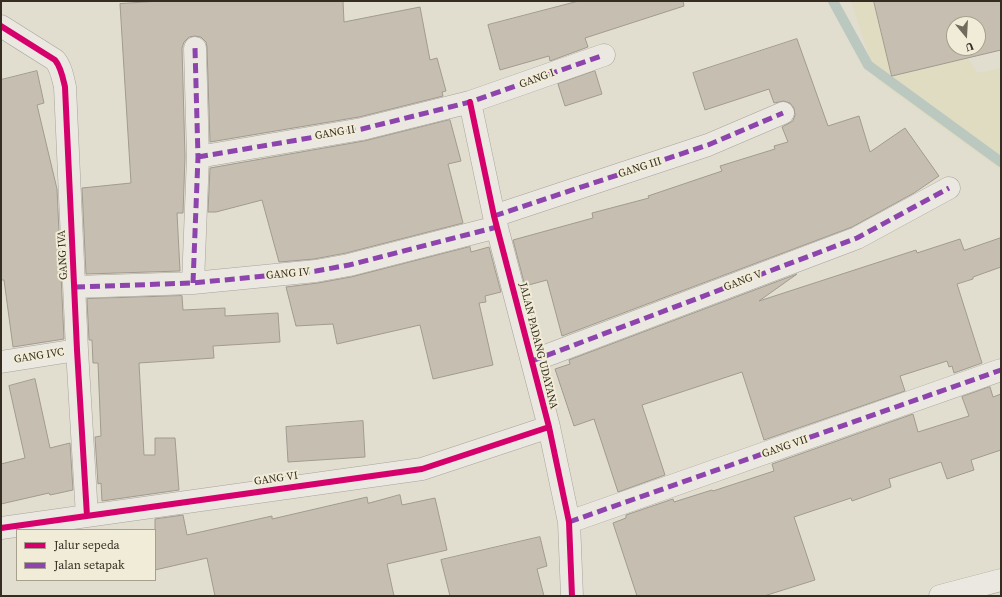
<!DOCTYPE html>
<style>
body{margin:0}
#map{position:relative;width:1002px;height:597px;overflow:hidden;background:#e1ded0;font-family:"Source Serif 4",serif}
canvas{display:block}
.frame{position:absolute;inset:0;border:2px solid #352d21;pointer-events:none}
.legend{position:absolute;left:16px;top:529px;width:140px;height:52px;box-sizing:border-box;background:#f1ecd7;border:1px solid #a6a08e;margin:0;padding:5px 7px;list-style:none;font-size:12px;color:#352d21}
.legend li{display:flex;align-items:center;gap:8px;height:20px}
.legend b{width:20px;border:1px solid #a6a08e}
.north{position:absolute;left:946px;top:16px;width:40px;height:40px;box-sizing:border-box;background:#f1ecd7;border:1px solid #a6a08e;border-radius:50%;rotate:162deg;font-size:11px;font-weight:700;line-height:16px;text-align:center;color:#352d21}
.north::after{content:'';display:block;margin:auto;width:14px;height:18px;background:#716b5e;clip-path:polygon(50% 0,100% 100%,50% 72%,0 100%)}
</style>
<div id="map">
<canvas width="1002" height="597"></canvas>
<div class="frame"></div>
<ul class="legend">
<li><b style="height:5px;background:#d6006c"></b>Jalur sepeda</li>
<li><b style="height:5px;background:#8e44ad"></b>Jalan setapak</li>
</ul>
<div class="north">U</div>
</div>
<script>
const c = document.querySelector('canvas').getContext('2d');
c.lineJoin = 'round';
function fillPath(path, color) {
  c.fillStyle = color;
  c.fill(path, 'evenodd');
}
function strokePath(path, color, width, dash) {
  c.strokeStyle = color;
  c.lineWidth = width;
  c.lineCap = dash ? 'butt' : 'round';
  c.setLineDash(dash || []);
  c.stroke(path);
}
function write(font, color, halo, rows, align = 'center') {
  c.font = font + ' "Source Serif 4",serif';
  c.lineWidth = 4;
  c.setLineDash([]);
  c.textBaseline = 'middle';
  c.strokeStyle = halo;
  c.fillStyle = color;
  for (const [text, x, y, turn = 0] of rows) {
    c.save();
    c.translate(x, y);
    c.rotate((+turn || 0) * Math.PI / 180);
    c.textAlign = isNaN(turn) ? turn : align;
    if (halo) c.strokeText(text, 0, 0);
    c.fillText(text, 0, 0);
    c.restore();
  }
}
const farmland = new Path2D(`
 M851,1H934L954,48H961L978,73L1001,68V170L876,79Z`);
const stream = new Path2D(`
 M833,1L868,65L1001,162`);
const building = new Path2D(`
 M160,1H343L344,22L420,7L430,60L437,58L446,91L442,92L443,96L359,117L210,142L207,47L206,42L201,37L195,36L189,37L184,42L182,48L185,157L183,213H177L180,271L86,274L82,188L131,183L120,4Z
 M579,1H683L684,6L585,38L588,47L550,61L549,56L500,70L488,25Z
 M874,1H1001V50L892,76ZM954,24H978V48H954Z
 M797,39L828,126L859,116L870,152L905,128L939,176L914,193L852,227L562,336L547,280L525,286L513,240L593,218L592,213L649,198L648,196L722,171L720,166L775,149L774,146L788,142L782,127L793,121L795,115L794,108L790,103L784,101L774,103L769,89L705,110L693,73Z
 M37,71L44,103L37,105L57,189L64,339L13,347L4,280H1V80Z
 M595,71L602,94L565,106L558,84Z
 M450,120L461,161L448,164L463,223L346,253L314,259L279,262L262,200L216,212H208L210,168L364,141Z
 M1001,238V267L973,277V279L957,284L982,363L954,373L952,366L949,367L947,361L900,376L905,391L764,440L742,372L642,405L665,475L618,492L594,419L574,426L555,369L570,364L569,360L797,274L759,301L916,250L917,253L960,239L964,250Z
 M470,247L471,252L489,247L501,292L485,296L486,302L479,303L493,365L433,379L420,325L337,344L333,324L296,326L286,287L318,283L351,277Z
 M182,296L183,310L225,308V316L278,313L280,342L213,346L214,358L139,363L144,455H155V438H175L179,490L102,501L101,483L98,484L95,437L101,436L98,363H93L92,340H89L87,299Z
 M35,379L50,448L70,443L73,490L50,495L49,493L1,504V464L25,458L9,386Z
 M990,387L993,397L1001,394V450L971,460L974,470L947,479L941,462L889,479L891,487L852,501L851,498L794,517L815,580L764,596H637L613,523L626,518V515L673,499L674,502L712,490L713,491L774,471L772,464L913,414L918,432L969,416L962,397Z
 M363,421L365,457L288,462L286,427Z
 M400,495L402,505L435,498L447,550L387,564L394,596H215L207,558L155,570V519L183,515L187,535L272,516V519L367,497L368,503Z
 M540,537L547,566L537,569L544,596H450L441,560Z`);
const street = new Path2D(`
 M1,26L55,60C61,67 63,78 65,87L77,350L87,516
 M470,102L494,216L549,427L569,522L572,596
 M198,157L362,129L470,102L604,55
 M494,216L708,145L783,113
 M193,283L198,157L195,48
 M75,287L193,283L316,271L349,265L497,227
 M532,361L857,238L949,188
 M1,362L77,350
 M569,522L1001,370
 M1,528L422,469L549,427
 M940,596L1001,580`);
const quiet = new Path2D(`
 M198,157L362,129L470,102L604,55
 M494,216L708,145L783,113
 M193,283L198,157L195,48
 M75,287L193,283L316,271L349,265L497,227
 M532,361L857,238L949,188
 M569,522L1001,370`);
const cycleway = new Path2D(`
 M1,26L55,60C61,67 63,78 65,87L77,350L87,516
 M470,102L494,216L549,427L569,522L572,596
 M1,528L422,469L549,427`);
const streetNames = [
 ["GANG I",537,79,-20],
 ["GANG II",335,133,-10],
 ["GANG III",640,168,-18],
 ["GANG IVA",63,255,-93],
 ["GANG IV",288,274,-5],
 ["GANG V",743,281,-21],
 ["JALAN PADANG UDAYANA",538,346,76],
 ["GANG IVC",39,356,-9],
 ["GANG VII",785,447,-19],
 ["GANG VI",276,479,-8]
];
fillPath(farmland, '#dfdcc2');
strokePath(stream, '#bac8c0', 10);
fillPath(building, '#c5beb1');
strokePath(building, '#a19a8f', 1);
strokePath(street, '#a7a398', 23);
strokePath(street, '#eae8e0', 22);
strokePath(quiet, '#8e44ad', 5, [10, 5]);
strokePath(cycleway, '#d6006c', 6);
write('11px', '#352d21', '#f1ecd7', streetNames);
</script>
